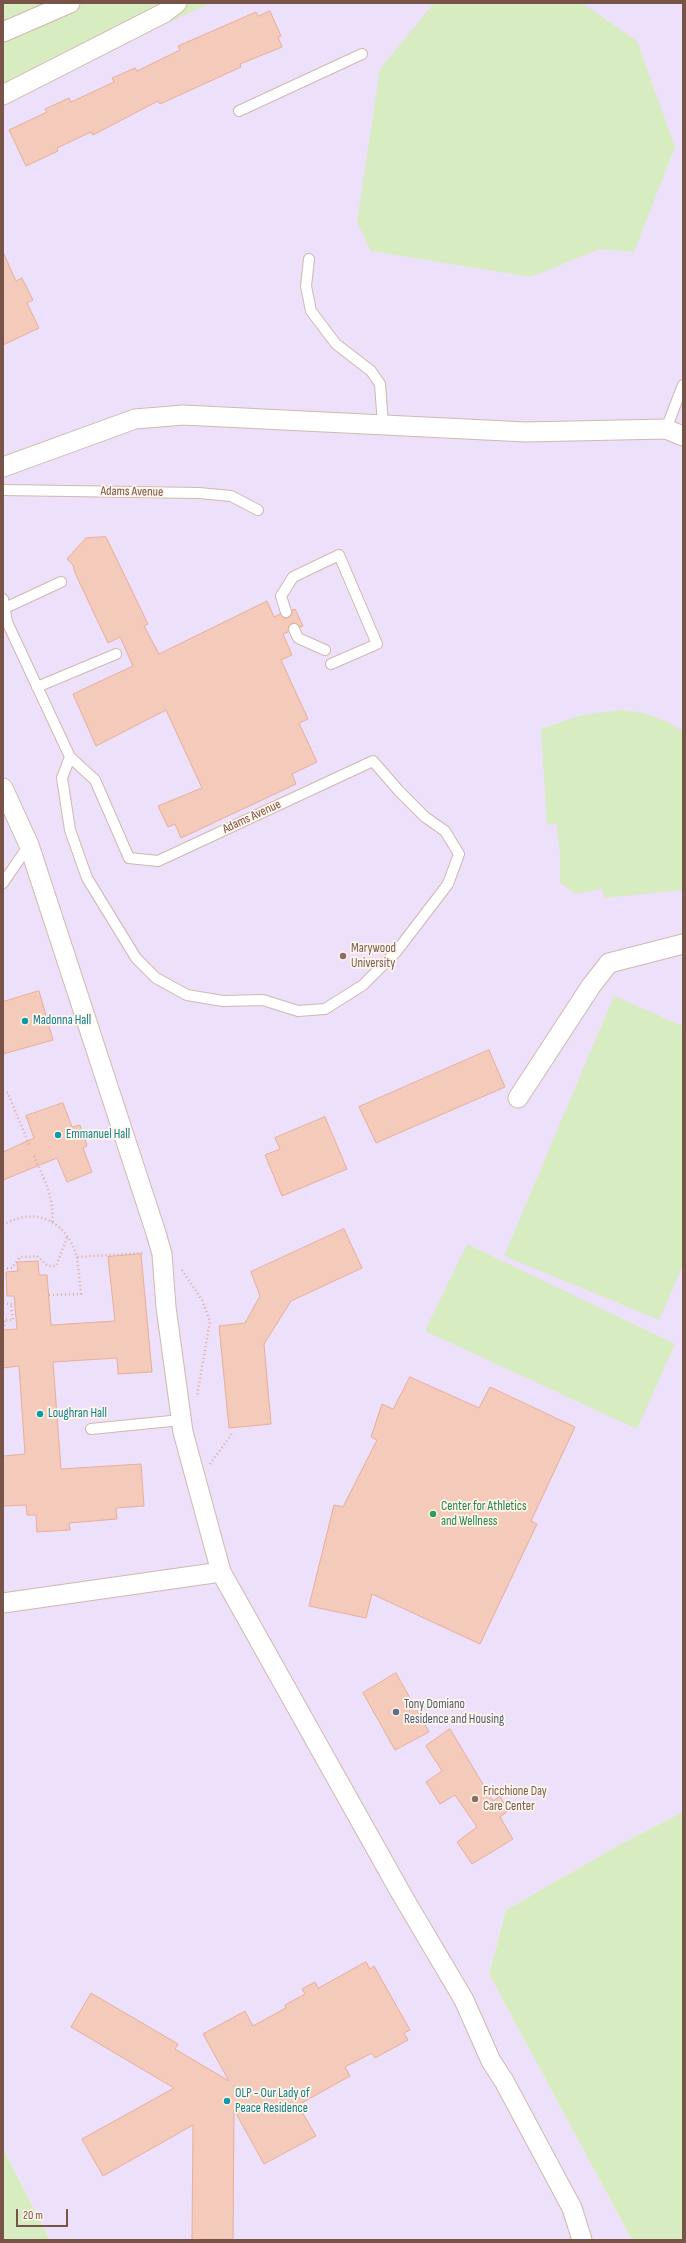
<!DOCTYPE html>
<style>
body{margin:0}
#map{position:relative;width:686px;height:2243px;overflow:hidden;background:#fdf0e4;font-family:"Sofia Sans Condensed",sans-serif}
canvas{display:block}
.frame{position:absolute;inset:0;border:4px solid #775348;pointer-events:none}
.scale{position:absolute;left:16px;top:2209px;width:52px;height:18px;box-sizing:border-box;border:2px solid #775348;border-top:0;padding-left:5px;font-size:12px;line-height:14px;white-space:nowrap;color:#775348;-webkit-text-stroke:3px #fff5eb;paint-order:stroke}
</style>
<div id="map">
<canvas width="686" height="2243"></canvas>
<div class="frame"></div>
<div class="scale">20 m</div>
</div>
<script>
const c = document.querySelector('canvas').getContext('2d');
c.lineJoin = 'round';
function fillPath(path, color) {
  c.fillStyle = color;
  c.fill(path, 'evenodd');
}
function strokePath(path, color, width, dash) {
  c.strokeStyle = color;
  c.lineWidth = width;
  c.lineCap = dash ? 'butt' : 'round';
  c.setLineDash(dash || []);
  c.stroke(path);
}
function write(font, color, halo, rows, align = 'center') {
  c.font = font + ' "Sofia Sans Condensed",sans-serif';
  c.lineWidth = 3.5;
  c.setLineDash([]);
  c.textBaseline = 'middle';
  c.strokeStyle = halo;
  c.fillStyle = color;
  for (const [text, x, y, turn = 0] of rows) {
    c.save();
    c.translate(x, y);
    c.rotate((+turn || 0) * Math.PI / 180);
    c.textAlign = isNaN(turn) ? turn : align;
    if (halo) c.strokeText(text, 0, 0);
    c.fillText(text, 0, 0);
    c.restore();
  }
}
const education = new Path2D(`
 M208,3H683V1812L628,1840L506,1910L489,1974L632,2240H50L3,2149V101Z`);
const green = new Path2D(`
 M210,3L6,100L3,93V4Z
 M434,3H582L637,41L675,147L634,252L600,249L531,277L371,251L357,222L380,69Z
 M622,710C645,712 663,718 683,731V890L604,898L602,889L576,894L560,883V853L556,823L547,825L541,729L582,715Z
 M614,996L683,1026V1265L659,1320L504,1256Z
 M467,1244L675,1344L637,1429L425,1331Z
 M683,1812V2240H632L489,1974L506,1910L628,1840Z
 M3,2149L50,2240H3Z`);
const building = new Path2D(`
 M270,11L281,36L278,37L282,47L240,64L241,67L160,104L158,101L93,135L91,132L57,148L58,151L26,166L9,130L47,112L45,109L69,98L71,102L114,82L112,78L135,68L137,71L180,50L178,46L256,12L258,16Z
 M3,252L16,281L22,278L33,300L27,303L39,328L3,345Z
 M106,537L148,624L144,626L159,654L267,601L274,617L280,614L284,618H288L292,614V610L295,609L303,626L300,627L297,624L292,623L289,626L288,632L283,634L292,655L281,660L308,719L299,723L317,762L292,774L296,784L181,838L175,824L168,827L158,806L202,788L166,710L96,746L73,694L133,666L120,637L108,643L75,573L73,565L67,559L86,538Z
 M39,991L53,1040L3,1054V1002Z
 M489,1050L505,1087L376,1143L359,1107Z
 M63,1103L72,1127L80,1125L87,1146L83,1148L92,1172L67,1182L57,1158L3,1180V1152L34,1138L26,1116Z
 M325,1117L347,1169L282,1196L265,1155L280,1149L275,1138Z
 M344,1229L362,1268L291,1301L264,1344L271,1424L229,1428L219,1326L245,1323L260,1296L251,1272Z
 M141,1254L152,1372L118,1374L117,1358L53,1362L61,1469L141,1464L144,1506L116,1508L117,1519L69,1523L70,1530L37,1532L36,1515H27L26,1505L3,1506V1456L25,1454L19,1366L3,1368V1330L17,1329L14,1296H7L6,1272L18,1271L17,1262L38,1261L39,1275H47L51,1325L115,1321L108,1257Z
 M410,1377L479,1408L490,1387L575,1427L531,1521L537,1524L480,1644L372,1594L366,1618L309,1606L334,1505L343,1507L377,1440L371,1437L382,1404L393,1409Z
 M396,1673L429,1732L395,1750L363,1693Z
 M450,1729L493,1801L500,1796L508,1811L500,1817L513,1839L472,1864L457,1842L477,1827L455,1795L440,1804L426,1782L442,1771L426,1746Z
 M366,1962L370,1969L374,1966L410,2030L404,2033L408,2040L375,2058L372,2053L345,2067L350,2076L298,2105L316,2136L264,2164L234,2110L233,2240H192L193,2125L103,2176L82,2139L174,2088L71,2027L91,1993L178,2044L175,2049L229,2081L203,2034L245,2011L253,2026L286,2008L285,2005L305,1994L302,1989L315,1982L318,1988Z`);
const path = new Path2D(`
 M3,1091L8,1093L30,1147
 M34,1156C43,1177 55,1199 52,1223
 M3,1225C36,1205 67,1222 77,1257L143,1253
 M3,1269L12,1268L20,1257L37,1256L48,1266H56L68,1235
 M182,1270L202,1300L210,1321L197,1396
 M49,1295L81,1294L77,1257
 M3,1303L15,1305
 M3,1328H5L4,1320H13L11,1306
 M210,1464L233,1432`);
const service = new Path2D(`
 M239,111L362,54
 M309,259L306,286L311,311L336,344L371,371L380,384L383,425
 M666,429L683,385
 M3,490L199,493L231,496L258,510
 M3,599L7,622L70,757L95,780L129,858L158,861L373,761L399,791L425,817L445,831L459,854L448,884L396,952L363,985L325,1009L298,1011L263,1000L223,1001L187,995L156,978L136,958L87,878L70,830L62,778L70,757
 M5,608L61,582
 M286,612L281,596L293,577L339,555L377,644L331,664
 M294,629L298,638L325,650
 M37,687L116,654
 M3,883L29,845
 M91,1429L181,1420`);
const minor = new Path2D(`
 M3,32L70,3
 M3,95L164,13L177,3
 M3,467L135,419L183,415L526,432L666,429L683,436
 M3,788L29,845L156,1233L162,1254L166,1307L183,1432L221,1572L402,1895L464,2000L491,2061L504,2081L572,2208L582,2240
 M518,1098L591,986L609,963L683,944
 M3,1603L221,1572`);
const markers = [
 [343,956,4,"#8d6e63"],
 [25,1021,4,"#0f9aa8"],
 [58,1135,4,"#0f9aa8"],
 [40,1414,4,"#0f9aa8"],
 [433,1514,4,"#2e9e5b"],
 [396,1712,4,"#5c6f8a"],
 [475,1799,4,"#8d6e63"],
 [227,2101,4,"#0f9aa8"]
];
const streetNames = [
 ["Adams Avenue",132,492,1],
 ["Adams Avenue",252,817,-25]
];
const educationNames = [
 ["Marywood",351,949],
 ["University",351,964],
 ["Fricchione Day",483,1792],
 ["Care Center",483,1807]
];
const cultureNames = [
 ["Madonna Hall",33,1021],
 ["Emmanuel Hall",66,1135],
 ["Loughran Hall",48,1414],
 ["OLP - Our Lady of",235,2094],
 ["Peace Residence",235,2109]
];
const leisureNames = [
 ["Center for Athletics",441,1507],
 ["and Wellness",441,1522]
];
const serviceNames = [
 ["Tony Domiano",404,1705],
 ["Residence and Housing",404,1720]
];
fillPath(education, '#ede0fa');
fillPath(green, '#d8ecc1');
fillPath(building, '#f4caba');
strokePath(building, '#e8ae9a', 1);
strokePath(service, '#d1b8ac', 12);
strokePath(minor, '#d1b8ac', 21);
strokePath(path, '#d9ad9d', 2.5, [1, 3]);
strokePath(service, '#fff', 10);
strokePath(minor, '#fff', 19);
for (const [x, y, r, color] of markers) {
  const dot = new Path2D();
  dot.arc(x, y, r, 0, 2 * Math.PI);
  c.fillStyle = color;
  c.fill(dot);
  strokePath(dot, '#fff5eb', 1.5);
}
write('13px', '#775348', '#fff5eb', streetNames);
write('13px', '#785e54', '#fff5eb', educationNames, 'left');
write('13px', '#0d838f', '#fff5eb', cultureNames, 'left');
write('13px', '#27864d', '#fff5eb', leisureNames, 'left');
write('13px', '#4e5e75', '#fff5eb', serviceNames, 'left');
</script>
